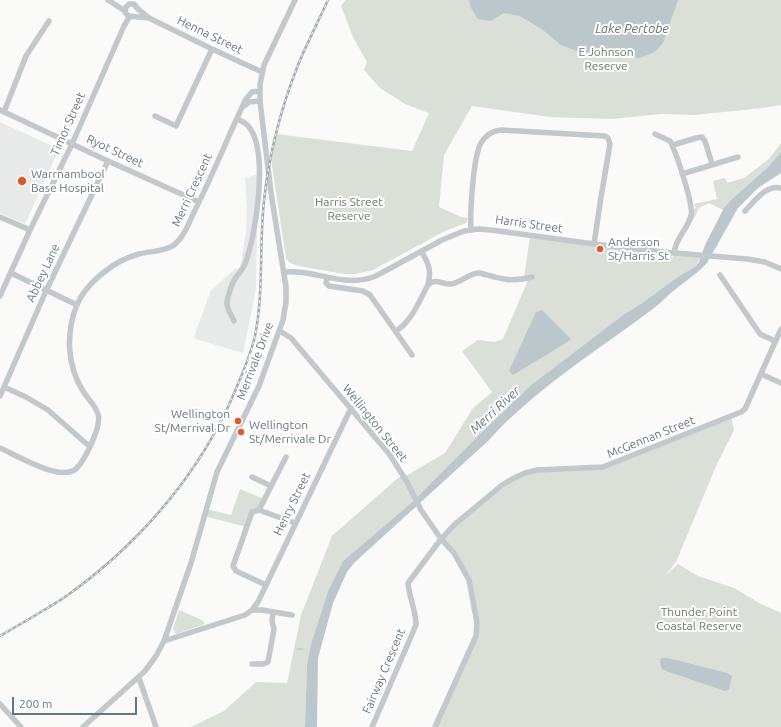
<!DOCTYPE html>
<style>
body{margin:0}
#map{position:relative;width:781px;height:727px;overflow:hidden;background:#fafaf8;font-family:Ubuntu,sans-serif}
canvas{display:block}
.scale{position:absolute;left:12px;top:697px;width:125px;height:18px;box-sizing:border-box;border:2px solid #657683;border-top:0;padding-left:5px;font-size:12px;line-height:14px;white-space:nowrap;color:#657683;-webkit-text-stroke:3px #fff;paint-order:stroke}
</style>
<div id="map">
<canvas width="781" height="727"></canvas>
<div class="scale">200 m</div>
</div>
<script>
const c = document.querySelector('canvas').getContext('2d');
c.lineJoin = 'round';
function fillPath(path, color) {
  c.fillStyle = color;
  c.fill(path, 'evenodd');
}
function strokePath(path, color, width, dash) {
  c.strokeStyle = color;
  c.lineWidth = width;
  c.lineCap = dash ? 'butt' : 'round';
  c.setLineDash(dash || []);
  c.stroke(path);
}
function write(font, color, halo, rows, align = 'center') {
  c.font = font + ' Ubuntu,sans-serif';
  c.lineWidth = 4;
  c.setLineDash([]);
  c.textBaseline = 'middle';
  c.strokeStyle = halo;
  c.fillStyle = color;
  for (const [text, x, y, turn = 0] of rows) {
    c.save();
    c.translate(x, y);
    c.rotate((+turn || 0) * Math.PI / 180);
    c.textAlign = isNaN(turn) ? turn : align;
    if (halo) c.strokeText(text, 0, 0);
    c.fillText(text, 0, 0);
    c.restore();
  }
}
const built = new Path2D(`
 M0,122L59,149L25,224L0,213Z
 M258,174L256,289L243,353L196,339L194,337L211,290L235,269L240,268L246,233L247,207L245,178Z`);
const green = new Path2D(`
 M346,0H781V105L763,108L694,115L661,114L612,119L550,117L472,106L444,155L439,207L461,217L468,218L466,223L445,231L373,270L355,274H344L299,266L290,263L286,258L271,159L276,134L412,151L429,113L405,104L380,88L364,70L367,62L353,37L341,6Z
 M781,143V152L767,168L733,198L723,210L709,203C701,208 699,205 696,215L674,253L702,255L695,267L679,276L642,303L623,315L531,385L482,432L410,504L343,561L328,591L311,644L307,664L305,727H191L224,711L256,682L287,683L301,615L332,536L398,478L403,475L404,477L445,453L473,408L492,392L462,351L478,340L495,342L503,339L528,280L524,278L530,236L673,257L675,245L691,210L696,208L694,204L717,199L713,181L725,178L727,183L744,178L769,159Z
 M731,416L734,430L716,466L676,562L665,576L678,564L698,576L734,588L761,604L781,613V727H435L476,636L469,580L454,553L441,539L502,485L525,473L593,468Z
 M240,489L264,499L259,510L252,513L247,527L204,516L206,509L231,515Z
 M179,610L202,620L205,624L176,634L173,629Z`);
const water = new Path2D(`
 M469,0H678L663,43L655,52L640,58L618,56L602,58L577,51L561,45L543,30L520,16L504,13L491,21L478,19L471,8Z
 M781,152V173L758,188L738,208L707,263C698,273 687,280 677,288C669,294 662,302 654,308C597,351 536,388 488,441L354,563L347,572L333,603L318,658L317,727H305L307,664L311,644L328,591L343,561L410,504L482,432L531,385L623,315L642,303L679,276L695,267L699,262L705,245L724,208L733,198L767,168Z
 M542,310L571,339L561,346L513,375L509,371L536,312Z
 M661,658H668L727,673L732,676L729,689L725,691L666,671L662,669L660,662Z`);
const stream = new Path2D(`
 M297,649H303`);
const minor = new Path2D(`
 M108,0L125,11
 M149,18L128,16L125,12L126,7L129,4H134L138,9L149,18L212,49L262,72
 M244,106L249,102L260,101
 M0,110L108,161L199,202
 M4,112L26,56L49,21
 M155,116L176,126L212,49
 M655,134L670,141C676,152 694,205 691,216C687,230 676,237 674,253
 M673,145L696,138L702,137L705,141L712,164
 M682,174L738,157
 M745,211C754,202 766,184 781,188
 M0,217L30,230
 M471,229C470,213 473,157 481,143C485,136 492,131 501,130L605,136L608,138L610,144L601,197L594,244
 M421,251C428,262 432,271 428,284
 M285,272C317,269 343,289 376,276L442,240L464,231L478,229L491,230L594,244L663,252L747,259L765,262L781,269
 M11,273L77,305
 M720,275L760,334L775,341
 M327,278L326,283L329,286L363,291L370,295L412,355
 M0,296L30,230L72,144L124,26L130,16
 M234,321C232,316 226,308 227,302C228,296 232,283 235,279C238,273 243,270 245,264C256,236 269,152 249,127C246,123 241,121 237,119
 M280,331L291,338L390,455L407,482L421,510L441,539L454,553L469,580L477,623L476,636L435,727
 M396,331C412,321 419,301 428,285C436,277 442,285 451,284C461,283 470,272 480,273C488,275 496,278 504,279C514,281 523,279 532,277
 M761,374L781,383
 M4,387L26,397L48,410L89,446
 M0,396L46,291L108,161
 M0,448C16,455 60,482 76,469C85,460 102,426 98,414C95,405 88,399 83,391C67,366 66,334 76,307C85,283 115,260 139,254C150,251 164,252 174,245C184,237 189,223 194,212C213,175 228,136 246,99L252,92L260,91
 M252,477L271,486
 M259,510L286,457
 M266,585L236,571L233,566L252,512L259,510L295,523
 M252,610L258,602L351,408
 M164,641L245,615L252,610H262L292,615
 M252,664H263L268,662L274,629L272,621L273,612
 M139,678L156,727
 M0,704L21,727
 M83,727L145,671L156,656L164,641L191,563L217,472L259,386L283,320L286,302V287L271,193L260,101V84L264,65L295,0
 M372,727L416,625C416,610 409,597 408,583L441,539L454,525L502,485L512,479L525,473L537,470L603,467L741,412L745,409L781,329`);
const rail = new Path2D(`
 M0,636C22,623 44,611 65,597C134,548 192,483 228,407C238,384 249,361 255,336C264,291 259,246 264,201C269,154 281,108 298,65C307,43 318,22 328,0`);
const markers = [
 [22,181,5,"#e4572e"],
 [600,249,4,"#e4572e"],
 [238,421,4,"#e4572e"],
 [241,432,4,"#e4572e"]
];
const streetNames = [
 ["Henna Street",210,35,26],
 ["Timor Street",68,124,-66],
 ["Ryot Street",115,151,25],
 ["Merri Crescent",192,190,-65],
 ["Harris Street",529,224,8],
 ["Abbey Lane",43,273,-65],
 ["Merrivale Drive",255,361,-69],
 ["Wellington Street",375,423,51],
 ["McGennan Street",651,437,-22],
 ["Henry Street",292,504,-64],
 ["Fairway Crescent",384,671,-67]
];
const parkNames = [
 ["E Johnson",606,52],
 ["Reserve",606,66],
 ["Harris Street",349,202],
 ["Reserve",349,216],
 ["Thunder Point",699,612],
 ["Coastal Reserve",699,626]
];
const poiNames = [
 ["Warrnambool",31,174],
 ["Base Hospital",31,188],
 ["Anderson",608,242],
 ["St/Harris St",608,256],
 ["Wellington",230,414,"right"],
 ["St/Merrival Dr",230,428,"right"],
 ["Wellington",249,425],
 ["St/Merrivale Dr",249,439]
];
const waterNames = [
 ["Lake Pertobe",632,29],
 ["Merri River",495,410,-43]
];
fillPath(built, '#e8e9e9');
fillPath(green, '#dadfd7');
fillPath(water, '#bbc7cb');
strokePath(stream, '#bbc7cb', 1);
strokePath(minor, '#c3c8cc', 5.5);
strokePath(rail, '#a2aab0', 2.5);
strokePath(rail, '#fff', 1, [3]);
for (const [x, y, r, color] of markers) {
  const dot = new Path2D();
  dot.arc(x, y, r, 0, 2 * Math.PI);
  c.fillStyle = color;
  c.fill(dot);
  strokePath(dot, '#fff', 1.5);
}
write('12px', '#657683', '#fff', streetNames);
write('12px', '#687a64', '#fff', parkNames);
write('12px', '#657683', '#fff', poiNames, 'left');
write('italic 13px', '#60757c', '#fff', waterNames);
</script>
